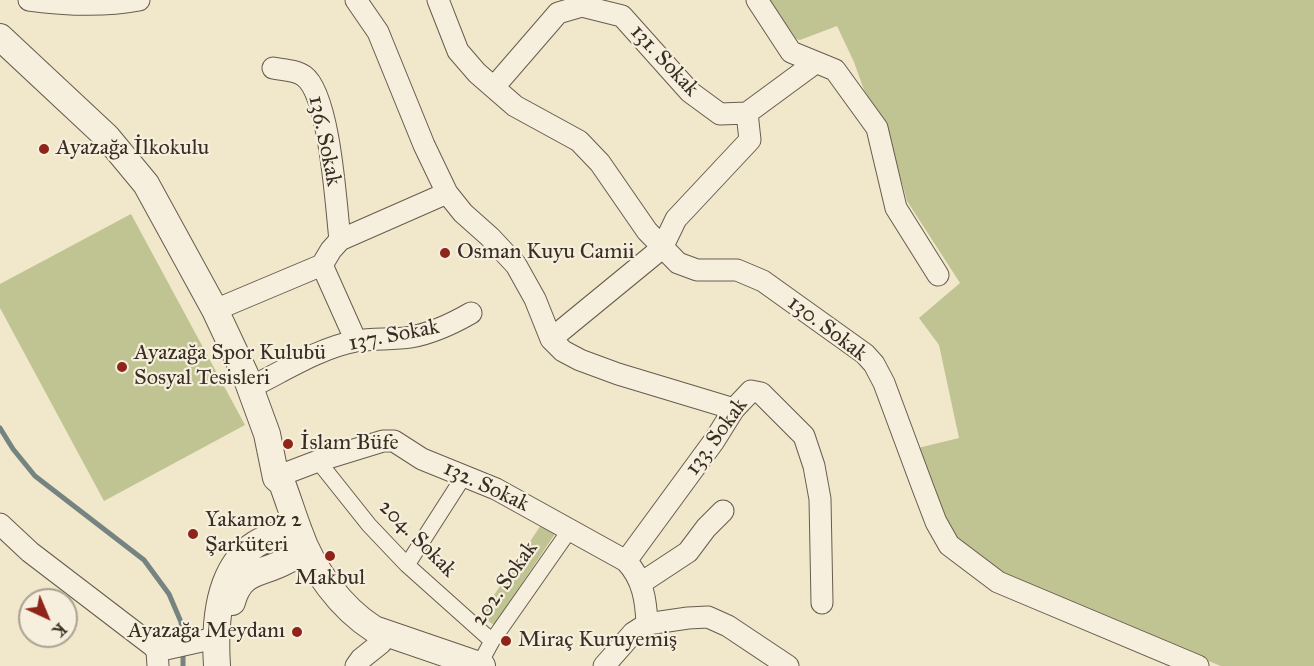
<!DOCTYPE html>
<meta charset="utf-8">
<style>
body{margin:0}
#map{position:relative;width:1314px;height:666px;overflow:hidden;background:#f1e7ca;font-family:"IM FELL Great Primer",serif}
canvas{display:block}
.north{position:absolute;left:18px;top:588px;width:60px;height:60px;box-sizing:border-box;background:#f6efdd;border:2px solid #aaa193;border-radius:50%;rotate:136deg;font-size:16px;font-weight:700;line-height:24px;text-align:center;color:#392d24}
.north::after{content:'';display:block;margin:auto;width:21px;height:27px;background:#8f2418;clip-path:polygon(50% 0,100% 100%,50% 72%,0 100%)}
</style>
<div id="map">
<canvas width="1314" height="666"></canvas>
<div class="north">K</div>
</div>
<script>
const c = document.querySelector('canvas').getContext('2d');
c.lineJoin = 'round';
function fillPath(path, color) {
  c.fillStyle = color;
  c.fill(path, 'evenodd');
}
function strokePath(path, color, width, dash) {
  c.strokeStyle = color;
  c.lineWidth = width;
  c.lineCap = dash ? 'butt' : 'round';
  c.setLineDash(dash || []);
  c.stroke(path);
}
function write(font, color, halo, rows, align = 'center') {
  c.font = font + ' "IM FELL Great Primer",serif';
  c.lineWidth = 4.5;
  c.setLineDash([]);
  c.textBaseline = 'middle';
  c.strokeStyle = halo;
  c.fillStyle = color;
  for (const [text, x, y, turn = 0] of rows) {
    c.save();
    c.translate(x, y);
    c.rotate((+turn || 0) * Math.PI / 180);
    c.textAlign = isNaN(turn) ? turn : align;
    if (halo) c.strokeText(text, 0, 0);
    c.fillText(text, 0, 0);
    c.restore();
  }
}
const green = new Path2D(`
 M770,0H1314V666H1221L1142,635L1003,574L957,538L950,528L918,448L959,438L939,345L919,318L960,283L907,201L887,128L864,90L854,62L837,26L800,40L796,39Z
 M131,214L245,425L104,501L0,308V284Z
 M541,525L555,534L494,625L480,616Z`);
const stream = new Path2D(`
 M0,428L13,449L35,476L144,560L169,594L181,622L183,641
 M183,666V650`);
const pedestrian = new Path2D(`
 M318,461L369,525L407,565L492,641
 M407,565L464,476
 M479,665L492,641L569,531`);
const minor = new Path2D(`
 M29,0C66,5 102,7 139,0
 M356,0L378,32L424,145L447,193L463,213L490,237L516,265L535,299L551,339L563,351L580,360L618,374L734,409
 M438,0L458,51L477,73L515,106L579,141L600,163L647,231L678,263L697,270H737L763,281L865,354L874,364L884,383L923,488L936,522L949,545L998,582L1198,666
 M757,0L791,52L835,70L877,128L896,208L938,275
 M273,68C283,70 296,70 304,76C330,95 336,206 340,240
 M494,87L558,13L582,6L622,16L690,92L720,114L747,113L815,63
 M322,265L356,341
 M215,310L322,265L331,250L340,240L447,193
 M551,339L662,248L676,219L750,140L747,113
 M251,387C284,371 319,348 356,341C374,338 393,340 411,337C433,333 452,324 471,313
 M276,477L318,461L383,441H394L422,459L496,489L626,561C643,579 646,600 647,624
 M0,524L30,552L153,646L157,651L158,666
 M626,561L714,441L734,409L751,391L761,393L804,436L814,466L820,499L822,603
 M641,583L688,552L706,528L723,511
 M157,651L215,638
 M356,666L361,659L381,643
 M604,666L633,633L647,624L688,618L708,617L728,626L788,666`);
const tertiary = new Path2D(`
 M0,37L107,137L146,184L215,310L245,374L267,434L276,478L282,483C288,499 293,515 299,531C312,569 341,608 374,629L482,666
 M232,602C241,569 261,575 286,561C293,558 299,553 306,549
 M217,666C213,605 223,535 299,532`);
const markers = [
 [44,149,6,"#8f2418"],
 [445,253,6,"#8f2418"],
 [122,367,6,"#8f2418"],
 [288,444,6,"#8f2418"],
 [193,534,6,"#8f2418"],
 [330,556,6,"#8f2418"],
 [297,632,6,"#8f2418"],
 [506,641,6,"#8f2418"]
];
const streetNames = [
 ["131. Sokak",664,61,47],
 ["136. Sokak",324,141,78],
 ["130. Sokak",827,329,37],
 ["137. Sokak",394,336,-11],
 ["133. Sokak",717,437,-54],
 ["132. Sokak",486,487,25],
 ["204. Sokak",417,539,45],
 ["202. Sokak",505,584,-55]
];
const poiNames = [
 ["Ayazağa İlkokulu",56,149],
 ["Osman Kuyu Camii",457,253],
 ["Ayazağa Spor Kulubü",134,354],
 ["Sosyal Tesisleri",134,379],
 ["İslam Büfe",300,444],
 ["Yakamoz 2",205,521],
 ["Şarküteri",205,546],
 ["Makbul",330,579,"center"],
 ["Ayazağa Meydanı",285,632,"right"],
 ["Miraç Kuruyemiş",518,641]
];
fillPath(green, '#c0c492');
strokePath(stream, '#758481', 5);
strokePath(pedestrian, '#675c4e', 17);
strokePath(minor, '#675c4e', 23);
strokePath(tertiary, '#675c4e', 28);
strokePath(pedestrian, '#f6efdd', 15);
strokePath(minor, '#f6efdd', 21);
strokePath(tertiary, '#f6efdd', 26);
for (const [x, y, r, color] of markers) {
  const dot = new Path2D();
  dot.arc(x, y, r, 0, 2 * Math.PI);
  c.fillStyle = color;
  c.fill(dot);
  strokePath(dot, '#f6efdd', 2);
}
write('22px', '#392d24', '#f6efdd', streetNames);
write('22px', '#392d24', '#f6efdd', poiNames, 'left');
</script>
